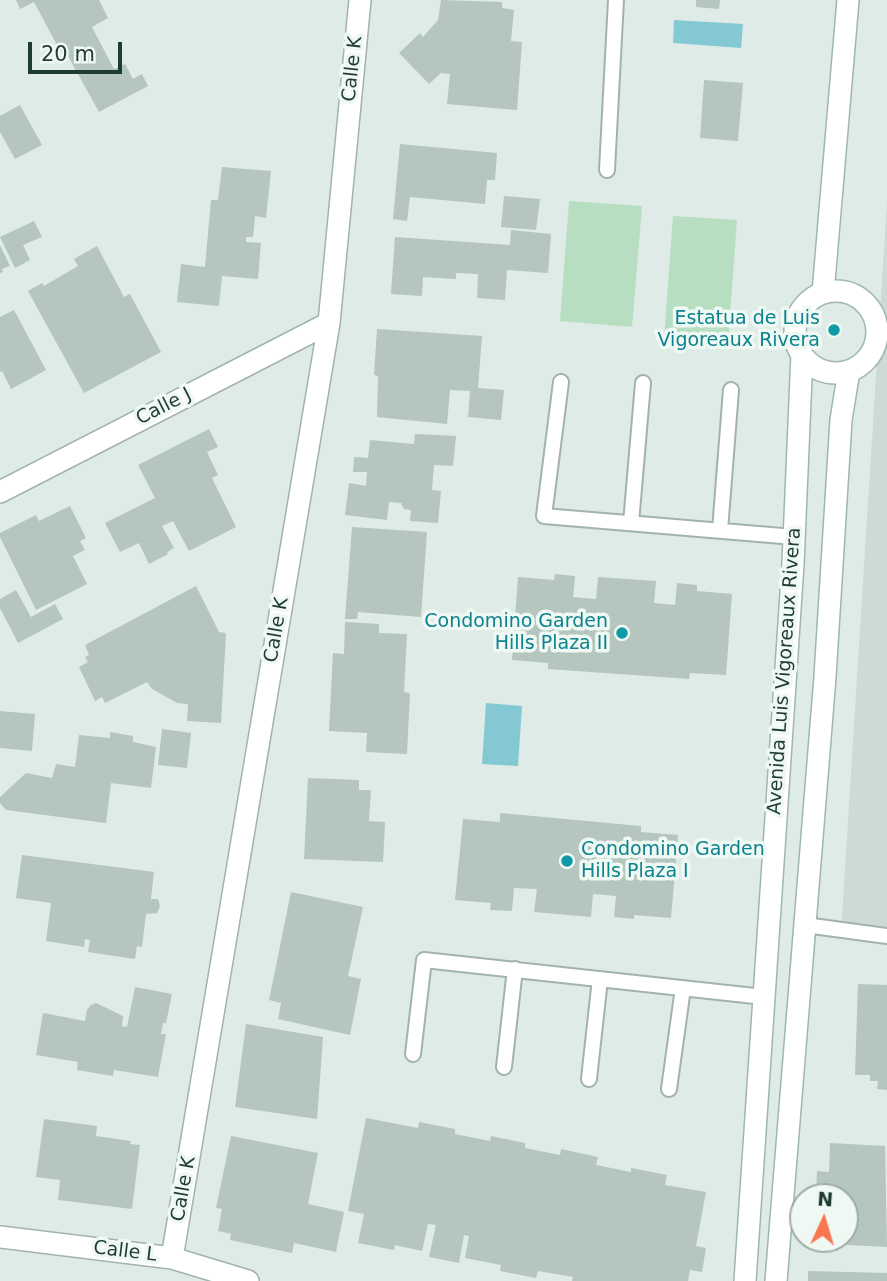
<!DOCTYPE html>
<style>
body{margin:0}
#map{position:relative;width:887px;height:1281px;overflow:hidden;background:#dfebe6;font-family:"DejaVu Sans",sans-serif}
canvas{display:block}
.north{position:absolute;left:789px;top:1183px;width:70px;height:70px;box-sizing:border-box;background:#f0f8f3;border:2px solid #9cada7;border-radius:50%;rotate:4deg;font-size:19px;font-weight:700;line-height:28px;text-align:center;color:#1f3c34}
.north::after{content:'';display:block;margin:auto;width:24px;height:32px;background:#f87751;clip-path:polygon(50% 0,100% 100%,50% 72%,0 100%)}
.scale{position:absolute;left:28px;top:42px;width:94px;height:32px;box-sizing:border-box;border:4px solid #1f3c34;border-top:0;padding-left:9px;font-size:21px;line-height:24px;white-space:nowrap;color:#1f3c34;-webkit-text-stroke:5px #f0f8f3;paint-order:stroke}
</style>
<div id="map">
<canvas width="887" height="1281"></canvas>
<div class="north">N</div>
<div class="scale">20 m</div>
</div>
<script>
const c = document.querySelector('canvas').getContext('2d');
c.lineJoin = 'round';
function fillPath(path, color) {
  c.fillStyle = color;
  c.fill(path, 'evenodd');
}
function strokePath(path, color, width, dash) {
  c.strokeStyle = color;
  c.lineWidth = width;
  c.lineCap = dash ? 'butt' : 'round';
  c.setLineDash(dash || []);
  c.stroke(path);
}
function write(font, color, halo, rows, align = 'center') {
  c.font = font + ' "DejaVu Sans",sans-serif';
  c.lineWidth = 7;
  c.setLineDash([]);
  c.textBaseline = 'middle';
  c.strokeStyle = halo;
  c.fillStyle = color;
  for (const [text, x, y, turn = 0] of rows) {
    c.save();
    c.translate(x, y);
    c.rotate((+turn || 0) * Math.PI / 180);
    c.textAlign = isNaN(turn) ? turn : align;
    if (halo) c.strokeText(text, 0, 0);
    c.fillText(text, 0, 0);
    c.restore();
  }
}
const built = new Path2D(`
 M887,201V938L841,933Z`);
const green = new Path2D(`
 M569,201L642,206L632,327L560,321Z
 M673,216L737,220L728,343L664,339Z`);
const water = new Path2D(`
 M674,20L743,24L741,48L673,43Z
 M486,703L522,706L518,766L482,764Z`);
const building = new Path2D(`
 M16,0H99L108,18L92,27L114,69L125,64L133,79L142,74L148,86L99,112L68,56L64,58L34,2L20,9Z
 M441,0L502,2V8L514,10L511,41L522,42L517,110L447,104L450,74L441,73L429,84L399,53L420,33L423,37L438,20Z
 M696,0H720L719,9L696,7Z
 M704,80L743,83L738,141L700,138Z
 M20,105L42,145L15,159L0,132V116Z
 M400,144L497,153L495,180H487L485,204L410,197L407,221L393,219Z
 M222,167L271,171L266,218L255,216L253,237H246V242L261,243L258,279L222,276L219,306L177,302L181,264L205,267L211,200H218Z
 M504,196L540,199L536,230L501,227Z
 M34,221L42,237L23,245L30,260L15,268L0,237Z
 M511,230L551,234L548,273L507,270L505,300L477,298L478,274L456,273V279L423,277L422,296L391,294L395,237L510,245Z
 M0,245L10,266L2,269L3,272L0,273Z
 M97,246L124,297L130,294L161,352L84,393L28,291L42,283L44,286L78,266L74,259Z
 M14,310L46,370L11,389L2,371L0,372V317Z
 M377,329L482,336L478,388L504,390L501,420L468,417L470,391L450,390L447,424L377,417L378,376L374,375Z
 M209,429L218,447L207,452L218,475L212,478L236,527L189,551L173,521L162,526L174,548L167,552L168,554L149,564L139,543L120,552L105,523L155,498L138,465Z
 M415,434L456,436L453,466L434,465L432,490L441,491L438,523L410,521L411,510L404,509L401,503L389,502L387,520L345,515L349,483L366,486L367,472H353L354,457L368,458L370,440L414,444Z
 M70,506L86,538L80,541L85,550L73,556L87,584L36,610L0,537V533L36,515L39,521Z
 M352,527L427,532L421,617L358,612L357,619H345Z
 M555,574L575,576L573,597L596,599L598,577L656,581L654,603L675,605L677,583L697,585V591L732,594L726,675L690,673L689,679L548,669V663L512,660L518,577L554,580Z
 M196,586L219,632L226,633L221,723L187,721L188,704L177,703L152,689L147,682L105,703L102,697L95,701L79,667L88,662L85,657L89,655L85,645Z
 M16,590L31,617L55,604L63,619L18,643L0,608V599Z
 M345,622L379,624V633L407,634L404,692L410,693L407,754L366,752L367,733L329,731L333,653L344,654Z
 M0,711L35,714L32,751L0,748Z
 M162,729L191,733L187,768L158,765Z
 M110,732L133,736V742L156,747L151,788L111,783L106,823L6,810L0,803V797L26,773L52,778L56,764L75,767L79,735L110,738Z
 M308,778L359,780V790H371L369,821L385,822L383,862L304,859Z
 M500,813L641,826V832L678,835L671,918L634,915V919L614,917L616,896L593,894L591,917L534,912L537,889L514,888L512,911L490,910L491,903L455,900L463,819L500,822Z
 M22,855L154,872L151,899H158L160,906L157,913L146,914L142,947L137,946L135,959L88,952L90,940L85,939L84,947L46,941L51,903L16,898Z
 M291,892L363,907L348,976L361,979L350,1035L278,1019L281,1003L269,1000Z
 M858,984L887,985V1090L877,1089L878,1081H870V1075H855Z
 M135,987L172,994L166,1023H163L161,1034H166L158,1077L114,1070L113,1076L77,1070L78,1062L36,1055L43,1013L85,1021L87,1010L91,1005L96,1003L123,1016L122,1026L127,1027Z
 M246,1024L323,1037L317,1119L235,1107Z
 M366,1118L418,1128L419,1122L455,1129V1134L490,1141L491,1136L525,1143V1148L560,1155L561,1149L598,1157L596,1165L631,1172V1168L667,1175L665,1185L706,1192L696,1246L706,1248L702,1272L690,1270L688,1281H572L573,1277L538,1271L536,1278L500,1271L501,1265L465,1258L469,1236L464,1235L459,1263L429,1257L436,1225L428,1224L422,1251L395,1245L394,1250L358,1243L364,1214L348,1211Z
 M44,1119L97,1126L96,1136L131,1141L130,1144L140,1145L132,1209L58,1200L60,1180L36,1177Z
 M231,1136L318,1153L308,1204L344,1212L336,1252L294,1243L292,1253L230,1240L231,1234L218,1231L222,1209L216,1208Z
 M830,1143L885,1146L887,1247L828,1244V1239H845V1197H816L817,1171L829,1172Z
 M808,1271L887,1273V1281H808Z`);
const lane = new Path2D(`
 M607,170L616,0
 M561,382L544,516L794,537
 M631,523L643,383
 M720,530L731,390
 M805,925L887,936
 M413,1054L424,960L764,997
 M504,1067L515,969
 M589,1079L600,979
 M669,1089L683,988`);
const street = new Path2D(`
 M0,492L329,323
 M0,1237L172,1258L248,1281
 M172,1258L329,323L360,0`);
const secondary = new Path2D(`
 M795 332a41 41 0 1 1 82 0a41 41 0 1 1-82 0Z
 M823,293L848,0
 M745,1281L793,564L802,354
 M776,1281L825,677L841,420L849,371`);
const markers = [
 [834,330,7,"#0f9aa8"],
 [622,633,7,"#0f9aa8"],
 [567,861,7,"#0f9aa8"]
];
const streetNames = [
 ["Calle K",353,69,-84],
 ["Calle J",164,407,-27],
 ["Calle K",277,630,-80],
 ["Avenida Luis Vigoreaux Rivera",785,671,-86],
 ["Calle K",184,1189,-80],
 ["Calle L",125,1252,7]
];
const cultureNames = [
 ["Estatua de Luis",820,319],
 ["Vigoreaux Rivera",820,341],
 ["Condomino Garden",608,622],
 ["Hills Plaza II",608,644],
 ["Condomino Garden",581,850,"left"],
 ["Hills Plaza I",581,872,"left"]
];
fillPath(built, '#cddbd4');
fillPath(green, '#b7dec1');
fillPath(water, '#84c8d3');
fillPath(building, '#b4c6be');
strokePath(lane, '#a2b3ad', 18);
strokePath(street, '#a2b3ad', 24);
strokePath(secondary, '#9db7ae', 24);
strokePath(lane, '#fff', 14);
strokePath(street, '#fff', 21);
strokePath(secondary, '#fff', 21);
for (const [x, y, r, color] of markers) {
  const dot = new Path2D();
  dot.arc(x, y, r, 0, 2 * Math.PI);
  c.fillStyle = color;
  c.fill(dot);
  strokePath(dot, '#f0f8f3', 2.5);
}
write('19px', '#1f3c34', '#f0f8f3', streetNames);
write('19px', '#0d838f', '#f0f8f3', cultureNames, 'right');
</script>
